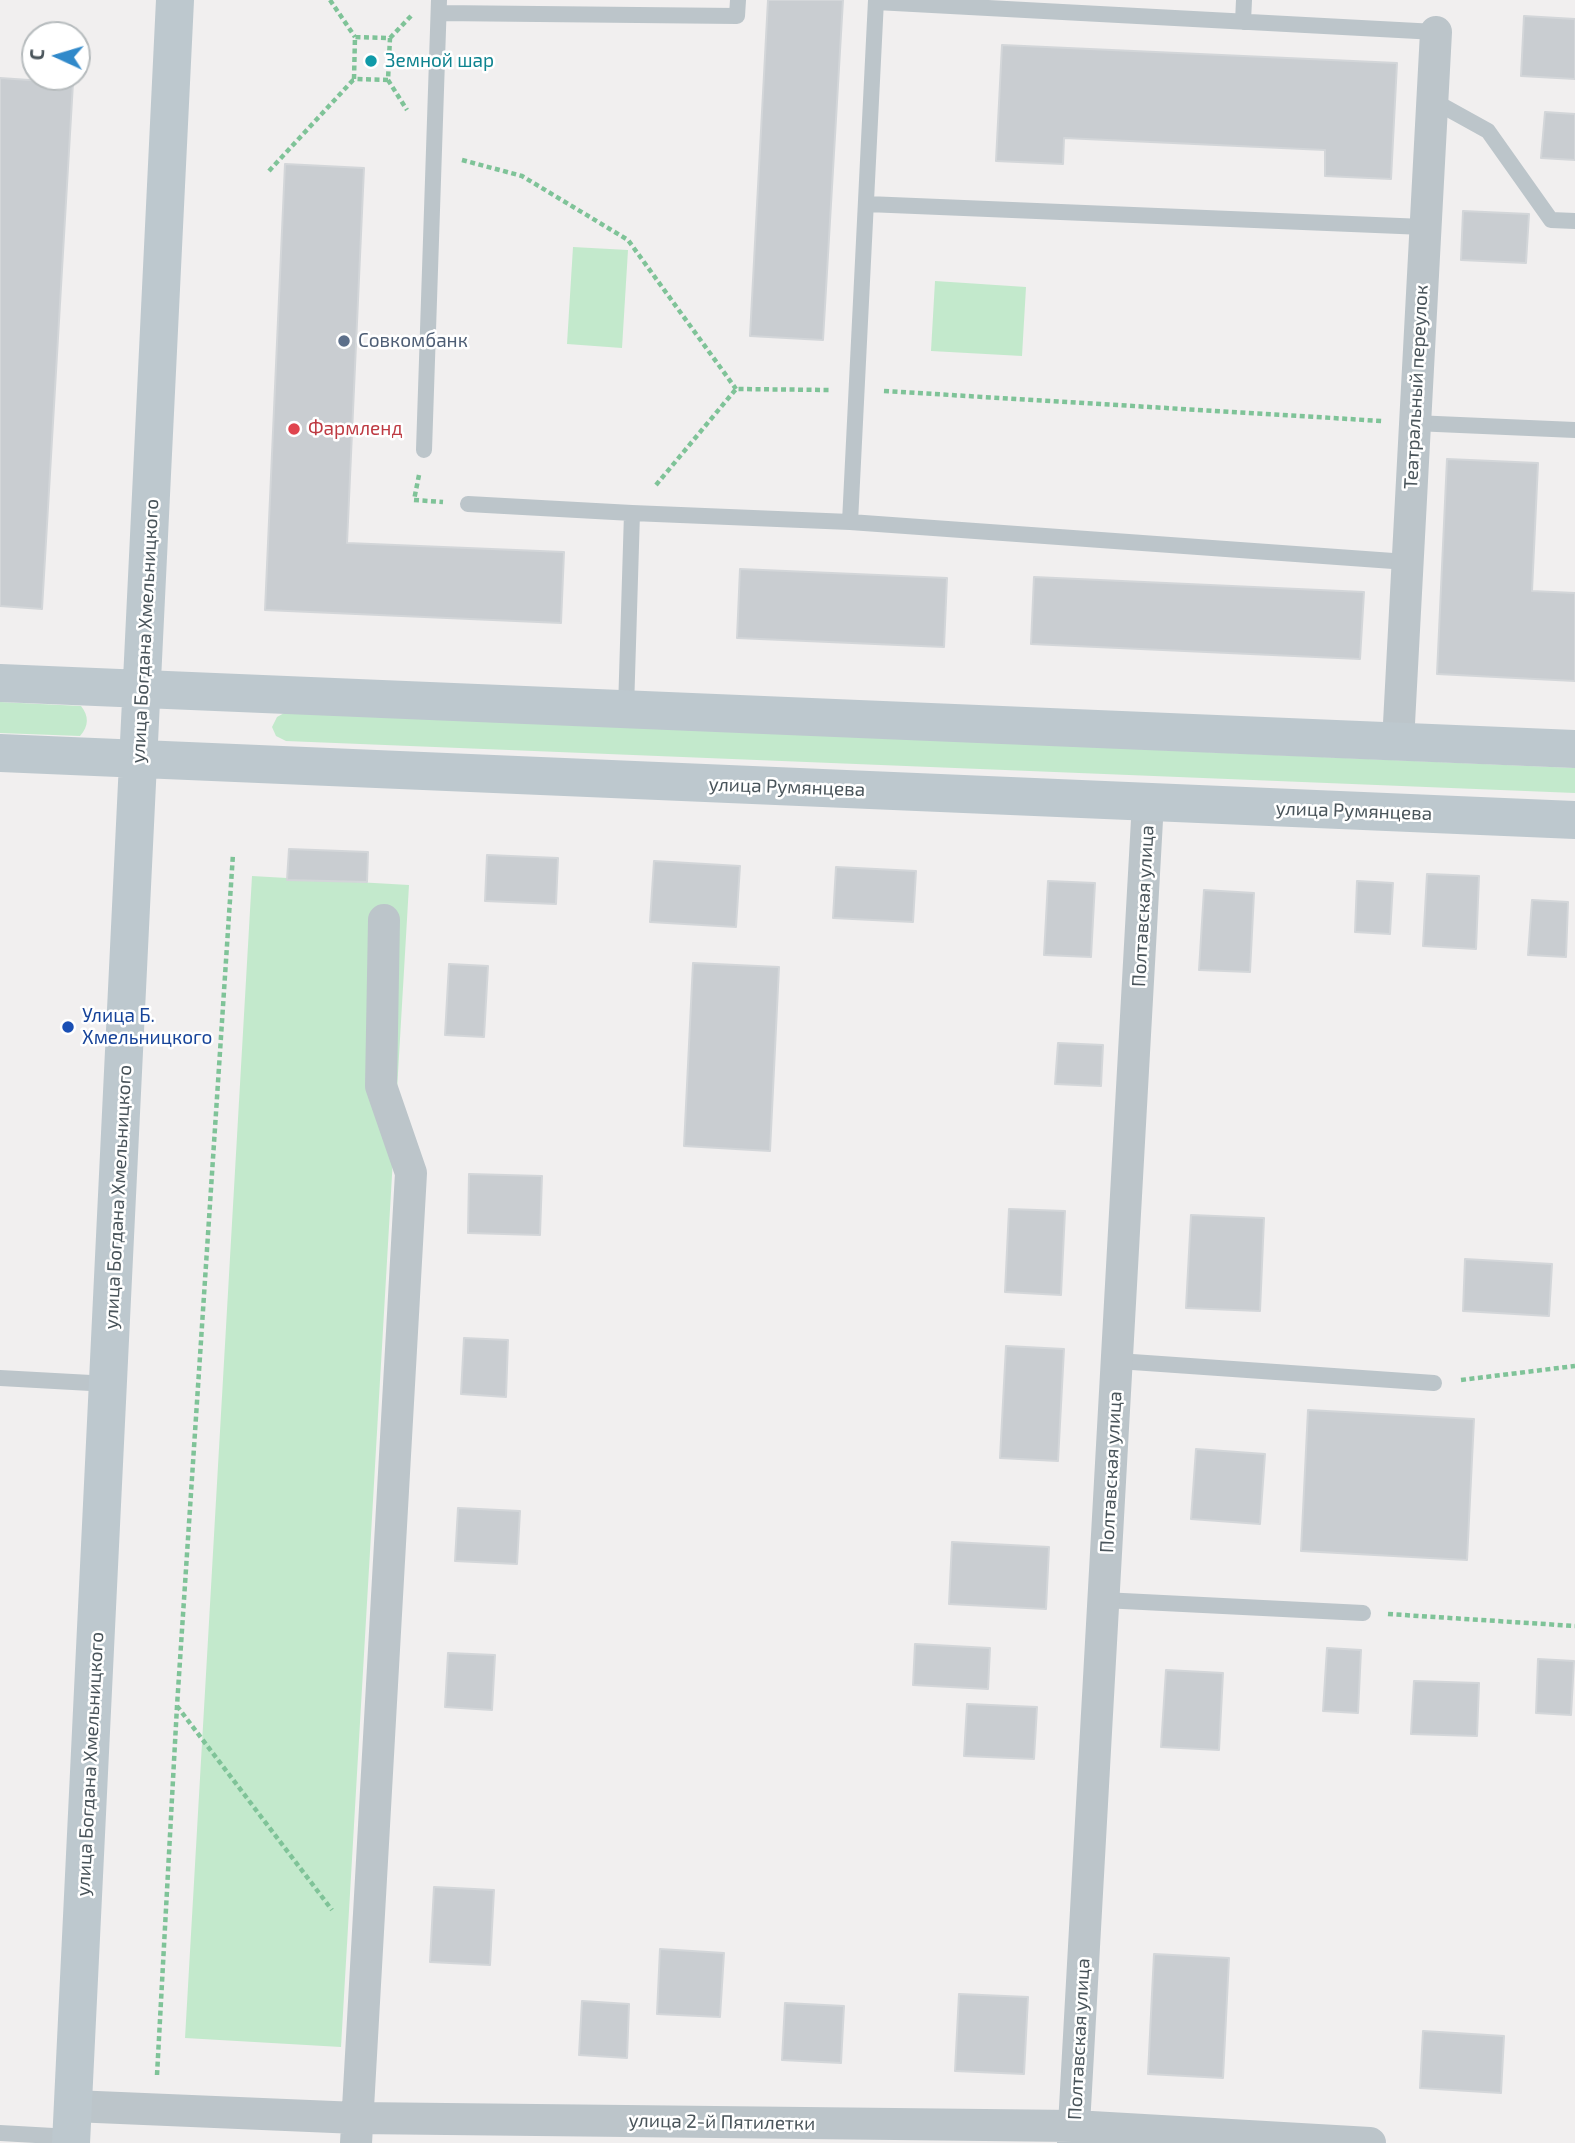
<!DOCTYPE html>
<meta charset="utf-8">
<style>
body{margin:0}
#map{position:relative;width:1575px;height:2143px;overflow:hidden;background:#f1efef;font-family:"Exo 2",sans-serif}
canvas{display:block}
.north{position:absolute;left:21px;top:21px;width:70px;height:70px;box-sizing:border-box;background:#fff;border:2px solid #b6bbbd;border-radius:50%;rotate:274deg;font-size:19px;font-weight:700;line-height:28px;text-align:center;color:#49545a}
.north::after{content:'';display:block;margin:auto;width:24px;height:32px;background:#3089ca;clip-path:polygon(50% 0,100% 100%,50% 72%,0 100%)}
</style>
<div id="map">
<canvas width="1575" height="2143"></canvas>
<div class="north">С</div>
</div>
<script>
const c = document.querySelector('canvas').getContext('2d');
c.lineJoin = 'round';
function fillPath(path, color) {
  c.fillStyle = color;
  c.fill(path, 'evenodd');
}
function strokePath(path, color, width, dash) {
  c.strokeStyle = color;
  c.lineWidth = width;
  c.lineCap = dash ? 'butt' : 'round';
  c.setLineDash(dash || []);
  c.stroke(path);
}
function write(font, color, halo, rows, align = 'center') {
  c.font = font + ' "Exo 2",sans-serif';
  c.lineWidth = 5;
  c.setLineDash([]);
  c.textBaseline = 'middle';
  c.strokeStyle = halo;
  c.fillStyle = color;
  for (const [text, x, y, turn = 0] of rows) {
    c.save();
    c.translate(x, y);
    c.rotate((+turn || 0) * Math.PI / 180);
    c.textAlign = isNaN(turn) ? turn : align;
    if (halo) c.strokeText(text, 0, 0);
    c.fillText(text, 0, 0);
    c.restore();
  }
}
const green = new Path2D(`
 M573,247L628,250L622,348L567,344Z
 M935,281L1026,287L1022,356L931,351Z
 M0,702L81,706C89,716 89,726 80,736L0,733Z
 M286,712L1575,768V793L286,741L276,736L272,727L277,717Z
 M252,876L409,885L341,2047L185,2038Z`);
const building = new Path2D(`
 M768,0H843L823,340L750,336Z
 M1524,16L1575,19V79L1521,76Z
 M1002,45L1397,63L1391,179L1325,176V150L1064,138L1063,164L996,161Z
 M0,78L73,83L42,609L0,606Z
 M1545,112L1575,114V160L1541,158Z
 M285,164L364,168L347,543L564,552L561,623L265,610Z
 M1463,211L1529,214L1526,263L1461,260Z
 M1447,459L1538,463L1532,591L1575,593V681L1437,674Z
 M740,569L947,578L944,647L737,638Z
 M1034,577L1364,592L1360,659L1031,644Z
 M289,849L368,852L367,882L287,880Z
 M487,855L558,858L556,904L485,901Z
 M654,861L740,866L736,927L650,922Z
 M836,867L916,871L913,922L833,918Z
 M1427,874L1479,876L1476,949L1423,946Z
 M1048,881L1095,883L1091,957L1044,955Z
 M1357,881L1393,883L1390,934L1355,932Z
 M1204,890L1254,893L1250,972L1199,970Z
 M1532,900L1568,902L1566,957L1528,955Z
 M693,963L779,967L770,1151L684,1146Z
 M449,964L488,966L484,1037L445,1035Z
 M1058,1043L1103,1045L1101,1086L1055,1084Z
 M469,1174L542,1176L540,1235L468,1233Z
 M1009,1209L1065,1211L1061,1295L1005,1292Z
 M1191,1215L1264,1218L1260,1311L1186,1308Z
 M1465,1259L1552,1264L1549,1316L1463,1311Z
 M464,1338L508,1340L506,1397L461,1394Z
 M1006,1346L1064,1349L1058,1461L1000,1458Z
 M1308,1410L1474,1419L1467,1560L1301,1551Z
 M1196,1449L1265,1454L1260,1524L1191,1519Z
 M458,1508L520,1511L517,1564L455,1561Z
 M952,1542L1049,1547L1046,1609L949,1604Z
 M915,1644L990,1648L988,1689L913,1685Z
 M1327,1648L1361,1650L1358,1713L1323,1711Z
 M448,1653L495,1655L492,1710L445,1707Z
 M1538,1659L1574,1661L1571,1715L1536,1713Z
 M1166,1670L1223,1673L1219,1750L1161,1747Z
 M1414,1681L1479,1683L1477,1736L1411,1734Z
 M967,1704L1037,1707L1034,1759L964,1756Z
 M434,1887L494,1890L490,1965L430,1962Z
 M660,1949L724,1953L720,2017L657,2014Z
 M1154,1954L1229,1958L1223,2078L1148,2074Z
 M959,1994L1028,1997L1024,2074L955,2071Z
 M582,2001L629,2004L627,2058L579,2055Z
 M785,2003L844,2006L841,2063L782,2060Z
 M1423,2031L1504,2036L1501,2093L1420,2088Z`);
const path = new Path2D(`
 M330,0L355,37
 M390,38L411,16
 M388,80L354,79L355,37L390,38L388,80L407,110
 M462,160L522,176L628,240L736,389
 M269,171L354,79
 M884,391L1382,421
 M419,475L414,500L443,502
 M656,485L736,389L830,390
 M1461,1380L1575,1366
 M1388,1614L1575,1626
 M177,1706L332,1910
 M157,2075L177,1706L233,854`);
const lane = new Path2D(`
 M876,2L1436,32
 M439,13L737,16L738,0
 M1243,22L1244,0
 M1432,100L1488,131L1551,220L1575,221
 M867,204L1424,227
 M1414,423L1575,430
 M424,450L439,0
 M468,504L632,513L850,522L1407,562
 M850,522L876,0
 M626,709L632,513
 M1118,1361L1434,1383
 M0,1378L109,1384
 M1103,1600L1363,1613
 M0,2133L71,2137`);
const street = new Path2D(`
 M1398,742L1436,32
 M73,2106L357,2118L1074,2126L1370,2143
 M356,2143L411,1173L381,1086L384,920
 M1073,2143L1148,802`);
const secondary = new Path2D(`
 M0,683L1575,749
 M0,753L1575,820
 M71,2143L175,0`);
const markers = [
 [371,61,7,"#0f9aa8"],
 [344,341,7,"#5c6f8a"],
 [294,429,7,"#e0444e"],
 [68,1027,7,"#1a4fb4"]
];
const cultureNames = [
 ["Земной шар",385,61]
];
const serviceNames = [
 ["Совкомбанк",358,341]
];
const streetNames = [
 ["Театральный переулок",1416,387,-87],
 ["улица Богдана Хмельницкого",145,631,-87],
 ["улица Румянцева",787,787,2],
 ["улица Румянцева",1354,811,2],
 ["Полтавская улица",1143,906,-87],
 ["улица Богдана Хмельницкого",118,1197,-87],
 ["Полтавская улица",1111,1472,-87],
 ["улица Богдана Хмельницкого",90,1764,-87],
 ["Полтавская улица",1079,2039,-87],
 ["улица 2-й Пятилетки",722,2122,1]
];
const healthNames = [
 ["Фармленд",308,429]
];
const transitNames = [
 ["Улица Б.",82,1016],
 ["Хмельницкого",82,1038]
];
fillPath(green, '#c3e9cc');
fillPath(building, '#c9cdd1');
strokePath(building, '#d3d6d9', 2);
strokePath(path, '#7fc398', 4.5, [5, 3.5]);
strokePath(lane, '#bcc5ca', 16);
strokePath(street, '#bcc5ca', 32);
strokePath(secondary, '#bdc8ce', 38);
for (const [x, y, r, color] of markers) {
  const dot = new Path2D();
  dot.arc(x, y, r, 0, 2 * Math.PI);
  c.fillStyle = color;
  c.fill(dot);
  strokePath(dot, '#fff', 2.5);
}
write('19px', '#0d838f', '#fff', cultureNames, 'left');
write('19px', '#4e5e75', '#fff', serviceNames, 'left');
write('19px', '#49545a', '#fff', streetNames);
write('19px', '#be3a42', '#fff', healthNames, 'left');
write('19px', '#164399', '#fff', transitNames, 'left');
</script>
